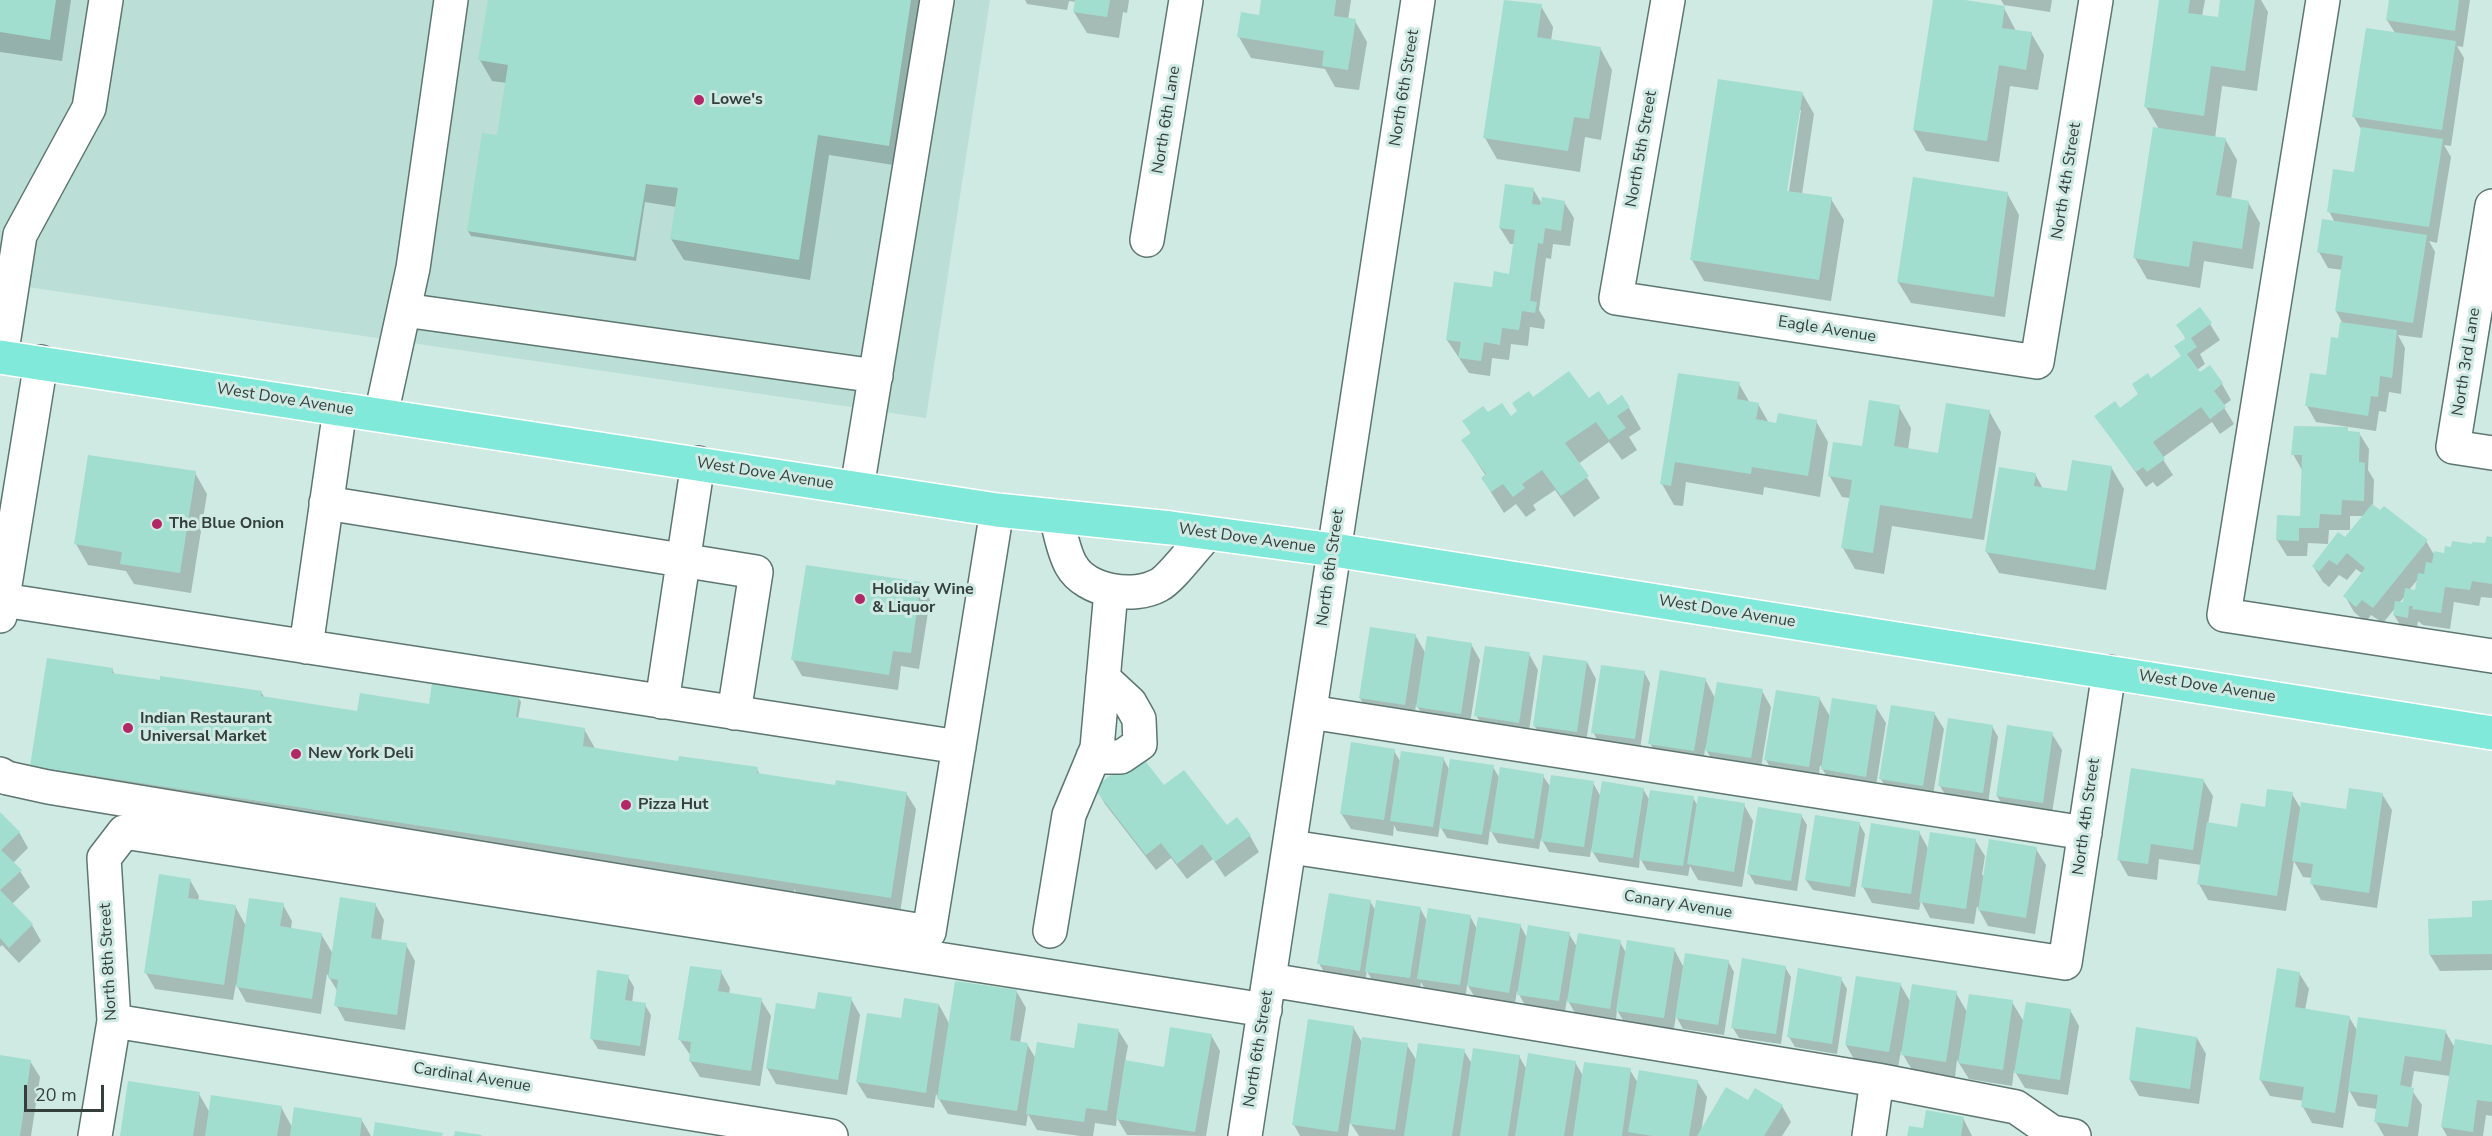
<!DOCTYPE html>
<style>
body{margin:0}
#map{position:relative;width:2492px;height:1136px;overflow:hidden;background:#cfeae3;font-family:"Nunito Sans",sans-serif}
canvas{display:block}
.scale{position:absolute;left:24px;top:1085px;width:80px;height:27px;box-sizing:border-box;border:3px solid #343f3c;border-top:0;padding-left:8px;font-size:18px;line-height:21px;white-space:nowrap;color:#343f3c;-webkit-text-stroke:4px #cfeae3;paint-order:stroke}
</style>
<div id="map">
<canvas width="2492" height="1136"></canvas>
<div class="scale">20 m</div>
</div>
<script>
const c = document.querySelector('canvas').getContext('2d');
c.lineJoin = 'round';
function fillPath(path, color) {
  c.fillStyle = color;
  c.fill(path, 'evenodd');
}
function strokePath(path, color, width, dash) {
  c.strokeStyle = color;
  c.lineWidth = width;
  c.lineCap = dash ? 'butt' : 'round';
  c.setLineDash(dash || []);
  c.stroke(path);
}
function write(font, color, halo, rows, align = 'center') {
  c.font = font + ' "Nunito Sans",sans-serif';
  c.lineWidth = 6;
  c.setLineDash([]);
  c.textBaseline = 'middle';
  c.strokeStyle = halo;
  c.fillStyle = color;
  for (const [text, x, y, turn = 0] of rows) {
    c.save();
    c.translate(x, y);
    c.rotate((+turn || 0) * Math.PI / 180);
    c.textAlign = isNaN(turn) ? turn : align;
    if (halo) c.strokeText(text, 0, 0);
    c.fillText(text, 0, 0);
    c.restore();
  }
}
const built = new Path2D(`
 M0,0H990L926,418L0,283Z`);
const shadow = new Path2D(`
 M0,0H71L62,61L0,52Z
 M489,0H926L900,166L829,155L810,280L684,260L671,239L676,207L645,202L636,261L471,236L468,231L500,137L507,83L492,81L480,60Z
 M1025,0H1129L1127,13L1123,12L1119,38L1087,33L1074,12L1076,2L1069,1L1067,10L1027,4Z
 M1263,0H1351L1348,20L1355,21L1367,42L1359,90L1335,87L1325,69L1251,58L1239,37L1260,17Z
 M1934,0H1955L2004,8L2016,31L2031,33L2044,55L2038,90L2010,86L1999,162L1926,151L1914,130Z
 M2001,0H2052L2050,12L2004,5Z
 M2161,0H2205L2202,16L2219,19L2222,0H2261L2268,12L2257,91L2222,86L2215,138L2225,139L2237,160L2231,199L2248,202L2260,223L2253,269L2204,261L2200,288L2147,279L2135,258L2159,129L2146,107Z
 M2390,0H2470L2463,47L2457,46L2464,58L2451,146L2444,145L2451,157L2437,243L2429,241L2435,252L2422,338L2398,335L2405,348L2401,394L2389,392L2386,412L2379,411L2376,431L2316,422L2307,406L2327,376L2343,324L2336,311L2343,270L2328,268L2319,252L2335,223L2329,211L2355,173L2362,131L2354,117L2395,33L2387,20Z
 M1541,6L1553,27L1551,41L1600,48L1612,70L1601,140L1585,137L1580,172L1497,159L1485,138Z
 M1802,93L1814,114L1802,194L1831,199L1844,220L1831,301L1704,281L1692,260ZM1798,110H1801L1788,198H1785Z
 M1533,189L1542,204L1564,202L1574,218L1570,246L1553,244L1551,259L1546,258L1539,310L1545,320L1544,329L1530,327L1528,346L1511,344L1509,360L1492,358L1490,376L1469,373L1447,340L1493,289L1510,275L1515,244H1510L1500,228Z
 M2007,193L2019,215L2005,317L1911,303L1898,282Z
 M2210,324L2220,340L2200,354L2205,364L2197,370L2200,374L2209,367L2222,384L2231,400L2223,406L2234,424L2220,434L2212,422L2162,458L2173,475L2157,487L2153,482L2146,487L2096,416L2120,410L2140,395L2151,380L2182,357L2186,339L2178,326Z
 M1679,374L1739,384L1750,403L1758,404L1769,423L1778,425L1816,421L1828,442L1820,497L1764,487L1763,495L1686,482L1683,506L1674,505L1662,484Z
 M1532,399L1589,400L1608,407L1629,408L1641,429L1629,437L1637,450L1622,460L1609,442L1578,464L1600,498L1574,517L1555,490L1533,505L1536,510L1526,517L1516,504L1504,513L1482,478L1486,476L1463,441L1472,435L1464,422L1488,415L1511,418Z
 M1899,407L1911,428L1908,450L1940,455L1989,411L2001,432L1984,540L1892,526L1884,574L1855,569L1843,548L1850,498L1842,497L1829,475L1863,448Z
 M2349,433H2359L2369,449L2368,470L2374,480L2373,506L2426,541L2433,553L2445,554L2487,545L2492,538V598L2481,597L2479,606L2454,602L2450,629L2423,625L2418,621L2416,633L2404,631L2394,615L2396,607L2383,623L2371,615L2366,622L2354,612L2345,596L2363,574L2356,569L2347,580L2339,575L2329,587L2323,582L2313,566L2345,539L2364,516H2350V530H2329L2328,544L2308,543L2307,556H2287L2277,540L2301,517L2302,470L2293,454ZM2419,578L2417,592L2409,590ZM2406,595L2404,604L2399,603Z
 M2111,467L2124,489L2106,590L1999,573L1986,551L2035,474L2043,489L2068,493Z
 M195,473L207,494L191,593L134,584L126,571L88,565L76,544Z
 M920,584L930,600L919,669L901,666L898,690L802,676L793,660Z
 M1415,635L1426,654L1471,644L1480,660L1469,730L1427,723L1416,704L1414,721L1369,714L1360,698Z
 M1529,654L1538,670L1528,738L1485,731L1476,715Z
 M1587,662L1596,679L1585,748L1544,741L1534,725Z
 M112,669L115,675L261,692L265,698L358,713L518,697L521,702L518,719L584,729L596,750L680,763L757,769L760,775L836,787L906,793L916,809L900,913L800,898L794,889V892L750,886V890L38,776L32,765Z
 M1644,672L1650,683L1640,749L1599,743L1593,732Z
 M1705,679L1715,698L1762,691L1771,707L1760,774L1716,766L1705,748L1703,766L1659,759L1650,743Z
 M1819,698L1831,718L1876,707L1886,723L1875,792L1832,785L1820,765L1818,783L1775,776L1766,760Z
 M1934,713L1944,729L1932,801L1890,795L1881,779Z
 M1992,726L1998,737L1988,803L1946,796L1940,786Z
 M2052,734L2062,750L2051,819L2007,812L1997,796Z
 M1394,751L1400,761L1443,758L1450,771L1493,767L1500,779L1543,776L1551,788L1593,783L1601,797L1643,789L1650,801L1693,798L1698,806L1744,805L1753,821L1742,887L1698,880L1690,866L1688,876L1647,870L1640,858L1639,868L1599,862L1591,849L1590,857L1549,852L1541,838L1539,849L1498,843L1490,829L1488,845L1447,838L1440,826L1438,837L1397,831L1394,825L1393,836L1351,829L1341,813Z
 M2203,780L2213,796L2208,824L2238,829L2266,809L2292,794L2301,809L2347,810L2382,794L2392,810L2377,908L2321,900L2312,884L2313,878L2303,877L2294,861L2286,911L2208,900L2199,884L2202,865L2159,859L2157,880L2128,876L2119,860Z
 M1164,787L1227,827L1250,836L1259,852L1225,877L1213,859L1187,879L1171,858L1156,870L1105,804L1096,788Z
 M0,814L19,832L28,848L13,863L20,871L30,887L12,904L32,925L41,941L19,963L2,945L0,947Z
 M1801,815L1807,825L1797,891L1755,884L1749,874Z
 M1859,823L1865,834L1855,897L1813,890L1806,880Z
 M1919,832L1929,850L1975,840L1985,856L1982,875L1985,876L2036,849L2046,865L2035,934L1988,926L1977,906L1974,924L1930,918L1921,901L1919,910L1872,903L1863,887Z
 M190,880L199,896L198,901L235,906L246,926L283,905L292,921L291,929L321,934L333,954L375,904L384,920L381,941L406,945L415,961L405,1030L345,1021L336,1005L338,992L327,974L321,1014L246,1002L236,984L233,1000L155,989L146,973Z
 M1370,901L1376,911L1420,908L1427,921L1470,916L1477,929L1520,925L1527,938L1569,934L1577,947L1620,942L1626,953L1674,949L1684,968L1728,961L1734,972L1724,1035L1683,1029L1676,1016L1673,1034L1627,1027L1617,1010L1616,1019L1575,1013L1567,999L1565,1011L1525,1005L1517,991L1515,1003L1474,996L1467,984L1466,995L1425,989L1421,982L1419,994L1376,987L1367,971L1365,981L1325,974L1319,963Z
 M2492,902V970L2440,971L2430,955L2429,920L2474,919Z
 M1785,967L1791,977L1781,1044L1739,1038L1733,1028Z
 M721,972L730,988L729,995L761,1000L771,1016L760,1086L700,1077L690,1061L691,1056L680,1040Z
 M2299,973L2309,989L2305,1010L2349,1017L2358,1032L2445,1031L2455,1048L2492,1046V1116L2486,1115L2483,1136H2447L2442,1127L2450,1076L2414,1071L2411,1089L2422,1105L2418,1136H2384L2376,1122L2377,1109L2358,1106L2349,1090L2343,1128L2312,1123L2303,1107L2304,1101L2270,1096L2260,1079Z
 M628,977L634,987L632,1003L645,1005L651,1015L645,1056L598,1049L592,1039Z
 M1841,979L1847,989L1837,1054L1795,1047L1789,1037Z
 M1900,984L1911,1003L1956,993L1967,1012L2012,1002L2024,1022L2070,1010L2079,1026L2068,1095L2025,1088L2014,1070L2012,1086L1969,1079L1957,1060L1955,1077L1912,1070L1901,1051L1898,1067L1855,1061L1846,1045Z
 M1017,992L1026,1008L1020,1043L1027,1044L1036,1059L1075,1049L1118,1030L1128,1046L1125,1062L1166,1069L1211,1035L1220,1051L1206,1136L1127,1135L1117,1118L1116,1126L1095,1123L1093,1136H1080L1037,1130L1028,1114L1026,1126L948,1114L936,1094L934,1108L867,1098L857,1082L902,1020L939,1005L950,1025Z
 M851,999L860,1015L847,1095L776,1084L767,1068L817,1011Z
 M1353,1027L1363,1044L1407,1045L1417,1061L1464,1051L1472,1064L1519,1056L1527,1070L1575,1062L1583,1076L1630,1070L1638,1083L1697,1081L1707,1097L1701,1132L1748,1102L1782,1106L1791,1122L1782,1136H1359L1350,1122L1348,1136H1300L1294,1125Z
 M2197,1038L2206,1054L2199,1104L2139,1096L2130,1080Z
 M0,1056L30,1061L40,1077L31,1136H0Z
 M199,1094L210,1113L281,1107L292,1127L361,1119L371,1136H122Z
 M1963,1118L1972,1136H1909L1924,1130Z`);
const building = new Path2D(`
 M0,0H56L50,40L0,32Z
 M488,0H911L889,146L818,135L799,260L670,239L678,188L646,184L634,257L467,231L482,133L497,135L508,65L478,60Z
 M1075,0H1110L1107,17L1073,12Z
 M1261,0H1336L1334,16L1356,19L1348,70L1322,66L1324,51L1237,37L1241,12L1259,15Z
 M1504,0L1542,4L1537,37L1601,47L1589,119L1574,117L1568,151L1483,138Z
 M1933,0H1965L2005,6L2002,28L2032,32L2026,70L1999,65L1987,141L1913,130Z
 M2159,0H2190L2188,13L2218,17L2220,0H2255L2245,71L2211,66L2204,116L2144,107Z
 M2389,0H2459L2455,31L2386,20Z
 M2366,28L2456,41L2442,130L2352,117Z
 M1718,79L1803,92L1787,191L1832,197L1819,280L1690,260Z
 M2153,127L2226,138L2216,195L2249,201L2242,249L2193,241L2189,267L2133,258Z
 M2361,127L2443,139L2429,227L2327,212L2333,169L2354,172Z
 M1913,177L2008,192L1994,297L1897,282Z
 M1505,184L1534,188L1532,204L1540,205L1542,197L1565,201L1561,231L1545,228L1543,244L1538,243L1530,301L1537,302L1535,313L1522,311L1519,330L1502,328L1500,345L1484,342L1481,361L1458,358L1461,342L1446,340L1454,282L1492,287L1494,271L1509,274L1515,230L1499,228Z
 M2322,219L2427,235L2413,323L2335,311L2343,256L2317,252Z
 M2200,307L2212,323L2191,338L2197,347L2187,354L2200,372L2210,365L2223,383L2214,391L2226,407L2210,419L2201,407L2153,442L2165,459L2147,472L2143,467L2136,472L2094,416L2115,401L2120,408L2138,394L2132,384L2148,373L2151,378L2181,356L2174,346L2186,338L2176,325Z
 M2340,322L2397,330L2392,378L2380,376L2378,397L2371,396L2368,416L2305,406L2310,373L2326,375L2331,337L2338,338Z
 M1569,371L1589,398L1599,391L1608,405L1622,395L1630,407L1617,416L1626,428L1609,440L1596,422L1565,443L1589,476L1561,496L1542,470L1522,484L1525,488L1513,497L1503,484L1491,492L1481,478L1486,474L1461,440L1471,433L1462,421L1483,406L1488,412L1502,403L1511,416L1517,411L1512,403L1529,391L1533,397Z
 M1678,373L1740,382L1737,399L1759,403L1756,419L1776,423L1778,413L1817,420L1808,476L1752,467L1751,474L1675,462L1671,486L1660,484Z
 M1869,400L1900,405L1894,446L1938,453L1946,403L1990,410L1972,519L1880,505L1873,553L1841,548L1852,480L1828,476L1833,442L1862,446Z
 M2294,426L2348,427V431L2360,432L2359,462L2365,463L2364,501L2342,500L2341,515L2320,514L2319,528H2299V541L2276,540L2277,515L2300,516L2302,455H2291Z
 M88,455L196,471L180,573L120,564L122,552L74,544Z
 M2072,460L2112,466L2095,570L1985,552L1999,467L2036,473L2034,486L2067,491Z
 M2372,504L2380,510L2384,506L2428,540L2373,608L2362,600L2356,607L2343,596L2365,568L2347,553L2337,565L2329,560L2319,572L2312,566L2338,532L2345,537Z
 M2487,536L2492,537V584L2472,581L2470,590L2445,587L2441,613L2412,609L2413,606H2409L2408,618L2393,615L2395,601L2403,602L2405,588L2415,590L2418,573L2424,574L2426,562L2432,563L2434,551L2444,553L2445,546L2451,547L2452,541L2472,544V542L2485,543Z
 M806,565L921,582L911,653L893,651L889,675L791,660Z
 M1370,627L1416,634L1405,705L1359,698Z
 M1427,636L1472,643L1461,714L1416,707Z
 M1485,646L1530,652L1519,723L1474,716Z
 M1543,655L1587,661L1577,732L1533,726Z
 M47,658L113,668L112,673L160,680V676L262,691L261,696L357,711L360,693L429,704L432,683L519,696L516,717L585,728L583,746L678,761L679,756L758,767L757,773L835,785L836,780L907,792L891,898L30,766Z
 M1601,665L1645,671L1635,739L1591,733Z
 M1660,670L1706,678L1694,751L1648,744Z
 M1717,682L1763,689L1751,758L1705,751Z
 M1776,690L1820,697L1809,767L1764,760Z
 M1832,698L1877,705L1866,777L1821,769Z
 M1891,705L1935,712L1923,786L1879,779Z
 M1948,718L1993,725L1983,793L1938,786Z
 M2007,725L2053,732L2043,803L1996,796Z
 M1351,742L1395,749L1384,820L1340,814Z
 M1401,751L1444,757L1433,827L1390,821Z
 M1139,753L1164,785L1184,770L1227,825L1237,817L1251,835L1215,862L1202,844L1177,864L1161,843L1146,855L1094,788Z
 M1450,759L1494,765L1482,835L1439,828Z
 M1500,767L1544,774L1534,839L1490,832Z
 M2131,768L2204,779L2193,850L2151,844L2148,864L2117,860Z
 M1551,775L1594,781L1584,847L1541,841Z
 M1602,781L1644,788L1633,858L1591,852Z
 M2349,788L2383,793L2369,893L2310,884L2313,864L2292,861L2301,802L2346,809Z
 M2267,789L2293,792L2277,896L2197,884L2207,822L2237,827L2241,803L2265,807Z
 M1650,790L1694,796L1683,866L1639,860Z
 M1698,796L1745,803L1734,872L1687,864Z
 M1758,807L1802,814L1791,881L1747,874Z
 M0,812L20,832L1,850L22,870L0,890L33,924L9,948L0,938Z
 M1815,815L1860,822L1850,887L1805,880Z
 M1871,823L1920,831L1911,894L1861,887Z
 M1930,832L1976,839L1966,909L1919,902Z
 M1989,839L2037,847L2026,918L1978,910Z
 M159,874L191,879L188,898L236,905L224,985L144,973Z
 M1329,893L1371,900L1360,971L1317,964Z
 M340,897L376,903L371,938L407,943L397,1015L334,1006L338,980L328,978Z
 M249,898L284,903L280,926L322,933L312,999L236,987Z
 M1376,900L1421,907L1410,978L1365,972Z
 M2492,900V954L2429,955L2428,919L2472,917V901Z
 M1428,908L1471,915L1460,985L1417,979Z
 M1478,917L1521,924L1509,993L1467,986Z
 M1528,925L1570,932L1559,1001L1517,995Z
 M1578,933L1621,940L1610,1009L1567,1002Z
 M1627,940L1675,948L1664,1018L1616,1011Z
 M1685,953L1729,960L1718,1025L1675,1018Z
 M1742,958L1786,966L1776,1034L1731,1028Z
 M690,966L722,970L718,991L762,998L751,1071L689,1061L691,1042L678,1040Z
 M1798,968L1842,977L1832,1044L1787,1037Z
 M2277,968L2300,972L2295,1007L2350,1016L2335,1113L2301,1107L2304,1087L2259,1080Z
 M597,970L629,975L625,1000L646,1003L640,1046L590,1039Z
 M1856,976L1901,983L1889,1052L1845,1045Z
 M955,981L1017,990L1010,1040L1028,1043L1017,1111L937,1099Z
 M1912,984L1957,991L1946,1062L1901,1055Z
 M818,992L852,997L838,1080L766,1068L776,1003L815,1009Z
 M1969,994L2013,1000L2003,1070L1958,1063Z
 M904,998L939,1004L926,1093L856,1082L867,1013L901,1018Z
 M2026,1002L2071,1009L2060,1080L2014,1073Z
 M2358,1017L2446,1030L2441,1061L2405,1056L2400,1085L2414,1088L2408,1127L2374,1122L2378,1095L2348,1091Z
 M1308,1019L1354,1026L1338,1132L1292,1125Z
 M1078,1023L1119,1029L1107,1111L1086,1108L1084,1122L1026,1114L1037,1042L1074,1048Z
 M1170,1027L1212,1034L1195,1132L1116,1119L1125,1060L1164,1067Z
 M2136,1027L2197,1037L2190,1089L2129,1080Z
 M1362,1037L1408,1043L1395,1130L1350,1124Z
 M2455,1039L2492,1045V1102L2477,1100L2473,1132L2441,1127Z
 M1418,1043L1465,1049L1452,1136H1404Z
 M1473,1048L1520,1055L1508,1136H1460Z
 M1528,1053L1576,1061L1564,1136H1515Z
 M0,1055L31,1060L20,1136H0Z
 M1584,1062L1631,1068L1622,1136H1573Z
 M1639,1070L1698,1080L1689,1136H1653L1628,1132Z
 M128,1081L200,1092L193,1136H120Z
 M1726,1087L1748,1100L1755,1088L1783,1105L1764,1136H1697Z
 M211,1095L282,1106L277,1136H205Z
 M294,1107L362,1118L360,1136H290Z
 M1926,1110L1964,1117L1961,1136H1907L1909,1126L1923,1128Z
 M375,1122L443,1133L442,1136H373Z
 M455,1131L482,1135L481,1136H454Z`);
const minor = new Path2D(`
 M1668,0L1616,298L2037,362L2096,0
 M2323,0L2224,615L2492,656
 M2492,206L2453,447L2492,453
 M1147,240L1186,0
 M404,310L876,376
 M1,357L20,235L89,108L106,0
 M381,415L413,268L451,0
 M857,488L937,0
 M326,503L756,572L734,713
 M1056,516C1060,531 1063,551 1071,565C1086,592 1134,599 1159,585C1171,579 1196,545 1207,534
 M3,600L959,747
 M0,616L41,362
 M306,647L340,409
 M662,702L698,463
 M1310,712L2085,833
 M1093,757H1121L1140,744L1139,719L1130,703L1103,678
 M0,774L7,778L48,787L929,932L997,510
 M1291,847L2065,963L2109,672
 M1050,931L1069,815L1097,748L1111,591
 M1270,980L1877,1080L2016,1107L2052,1132L2074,1136
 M114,1021L831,1136
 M95,1136L114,1021L104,858L124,832L1265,1010
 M1245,1136L1418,0
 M1869,1136L1877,1080`);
const major = new Path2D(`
 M0,357L997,510L1171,528L1334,550L2492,733`);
const markers = [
 [699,100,6,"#b22866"],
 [157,524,6,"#b22866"],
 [860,599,6,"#b22866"],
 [128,728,6,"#b22866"],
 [296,754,6,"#b22866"],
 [626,805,6,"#b22866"]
];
const streetNames = [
 ["North 6th Street",1405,88,-81],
 ["North 6th Lane",1167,120,-81],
 ["North 5th Street",1642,149,-80],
 ["North 4th Street",2067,181,-81],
 ["Eagle Avenue",1827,330,9],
 ["North 3rd Lane",2467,362,-81],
 ["West Dove Avenue",285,400,9],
 ["West Dove Avenue",765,474,9],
 ["West Dove Avenue",1247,539,8],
 ["North 6th Street",1331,568,-82],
 ["West Dove Avenue",1727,612,9],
 ["West Dove Avenue",2207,687,9],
 ["North 4th Street",2087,817,-82],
 ["Canary Avenue",1678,905,9],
 ["North 8th Street",109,962,-93],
 ["North 6th Street",1259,1049,-81],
 ["Cardinal Avenue",472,1078,9]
];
const poiNames = [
 ["Lowe's",711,100],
 ["The Blue Onion",169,524],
 ["Holiday Wine",872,590],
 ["& Liquor",872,608],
 ["Indian Restaurant",140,719],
 ["Universal Market",140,737],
 ["New York Deli",308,754],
 ["Pizza Hut",638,805]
];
fillPath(built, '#bbded6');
fillPath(shadow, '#0003');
fillPath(building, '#a1ded0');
strokePath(minor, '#5e7670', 36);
strokePath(major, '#fff', 36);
strokePath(minor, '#fff', 33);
strokePath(major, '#80e9d9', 33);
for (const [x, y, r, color] of markers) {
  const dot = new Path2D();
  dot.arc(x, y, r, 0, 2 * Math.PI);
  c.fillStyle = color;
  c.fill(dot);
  strokePath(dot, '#cfeae3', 2);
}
write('16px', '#343f3c', '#cfeae3', streetNames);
write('bold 16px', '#343f3c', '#cfeae3', poiNames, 'left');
</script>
